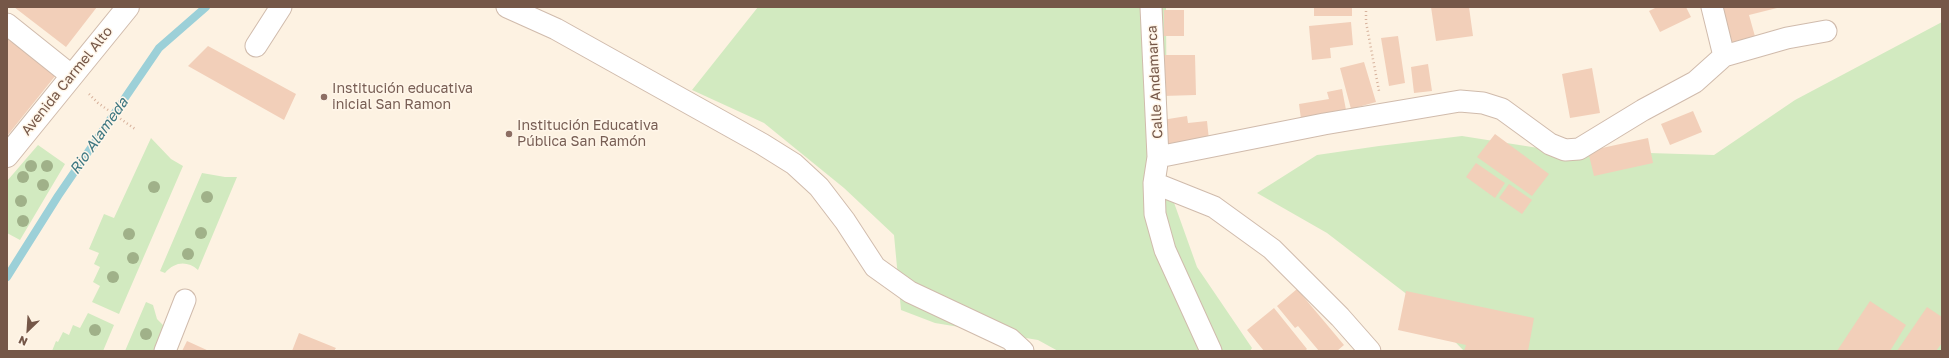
<!DOCTYPE html>
<meta charset="utf-8">
<style>
body{margin:0}
#map{position:relative;width:1949px;height:358px;overflow:hidden;background:#fdf2e2;font-family:"Golos Text",sans-serif}
canvas{display:block}
.frame{position:absolute;inset:0;border:8px solid #755748;pointer-events:none}
.north{position:absolute;left:8px;top:310px;width:40px;height:40px;-webkit-text-stroke:3px #fff6e9;paint-order:stroke;rotate:205deg;font-size:11px;font-weight:700;line-height:16px;text-align:center;color:#755748}
.north::after{content:'';display:block;margin:auto;width:14px;height:18px;background:#755748;clip-path:polygon(50% 0,100% 100%,50% 72%,0 100%)}
</style>
<div id="map">
<canvas width="1949" height="358"></canvas>
<div class="frame"></div>
<div class="north">N</div>
</div>
<script>
const c = document.querySelector('canvas').getContext('2d');
c.lineJoin = 'round';
function fillPath(path, color) {
  c.fillStyle = color;
  c.fill(path, 'evenodd');
}
function strokePath(path, color, width, dash) {
  c.strokeStyle = color;
  c.lineWidth = width;
  c.lineCap = dash ? 'butt' : 'round';
  c.setLineDash(dash || []);
  c.stroke(path);
}
function write(font, color, halo, rows, align = 'center') {
  c.font = font + ' "Golos Text",sans-serif';
  c.lineWidth = 3;
  c.setLineDash([]);
  c.textBaseline = 'middle';
  c.strokeStyle = halo;
  c.fillStyle = color;
  for (const [text, x, y, turn = 0] of rows) {
    c.save();
    c.translate(x, y);
    c.rotate((+turn || 0) * Math.PI / 180);
    c.textAlign = isNaN(turn) ? turn : align;
    if (halo) c.strokeText(text, 0, 0);
    c.fillText(text, 0, 0);
    c.restore();
  }
}
const green = new Path2D(`
 M758,7H1166L1167,183L1197,267L1252,348L1250,351H1058L1038,340L935,323L901,310L894,235L844,188L764,123L692,90Z
 M1942,22V351H1464L1413,299L1327,233L1257,193L1317,155L1379,146L1462,136L1551,150L1714,155L1795,100Z
 M151,138L171,159L183,166L119,314L92,302L100,286L93,282L100,267L94,264L99,253L89,249L104,214L114,218Z
 M38,145L65,164L20,240L7,233V181Z
 M202,173L225,177H237L198,270C187,260 174,262 165,273L160,271Z
 M146,302L153,305L157,319L164,326L154,351H125Z
 M88,313L114,325L103,351H52L56,341L58,342L63,332L69,335L73,325L80,328Z`);
const stream = new Path2D(`
 M7,277L58,196L159,48L206,7`);
const building = new Path2D(`
 M14,7H97L66,47Z
 M1314,7H1352V16H1314Z
 M1431,7H1469L1473,36L1436,41Z
 M1657,7H1686L1691,17L1660,32L1649,11Z
 M1717,7H1781L1749,15L1756,40L1728,48Z
 M1164,10H1184V36H1164Z
 M1351,22L1353,45L1330,48L1331,58L1312,60L1309,26Z
 M1398,36L1405,83L1389,86L1381,38Z
 M7,37L56,75L7,136Z
 M208,46L296,94L284,120L188,66Z
 M1162,55H1195L1196,95L1163,96Z
 M1364,62L1376,102L1351,109L1340,68Z
 M1428,64L1432,91L1414,93L1411,67Z
 M1592,68L1600,113L1570,118L1562,74Z
 M1342,89L1346,110L1301,119L1299,104L1329,99L1327,92Z
 M1693,111L1702,132L1670,145L1661,124Z
 M1187,116L1188,123L1207,121L1209,140L1165,144L1162,120Z
 M1495,134L1549,174L1532,196L1477,157Z
 M1648,138L1653,163L1594,176L1588,151Z
 M1476,163L1505,183L1495,198L1466,177Z
 M1509,184L1532,200L1522,214L1499,198Z
 M1297,289L1344,345L1337,351H1319L1298,326L1295,328L1277,306Z
 M1406,291L1534,318L1528,351H1464L1466,345L1398,330Z
 M1870,301L1906,325L1890,351H1837Z
 M1927,307L1942,317V343L1936,351H1897Z
 M1274,308L1307,349L1305,351H1264L1247,330Z
 M299,333L336,348L334,351H292Z
 M187,341L209,351H182Z`);
const path = new Path2D(`
 M1366,7V22L1379,91
 M89,94L98,103L135,129`);
const minor = new Path2D(`
 M507,7L556,29L762,144L794,164L819,187L845,221L875,267L910,292L1010,339L1023,351
 M1151,7L1158,157L1154,183L1214,207L1272,249L1340,317L1370,351
 M1712,7L1724,56
 M7,24L72,76
 M256,46L281,7
 M1158,157L1324,124L1460,101L1483,103L1502,109L1550,144L1565,150L1579,149L1643,110L1695,82L1724,56L1787,38L1826,31
 M1154,183L1155,214L1165,250L1211,351
 M165,351L185,300`);
const tertiary = new Path2D(`
 M7,156L128,7`);
const trees = [
 [31,166],
 [47,166],
 [23,177],
 [43,185],
 [154,187],
 [207,197],
 [21,201],
 [23,221],
 [201,233],
 [129,234],
 [188,254],
 [133,258],
 [113,277],
 [95,330],
 [146,334]
];
const markers = [
 [324,97,4,"#8d6e63"],
 [509,134,4,"#8d6e63"]
];
const streetNames = [
 ["Avenida Carmel Alto",67,81,-51],
 ["Calle Andamarca",1155,82,-93]
];
const educationNames = [
 ["Institución educativa",332,89],
 ["inicial San Ramon",332,105],
 ["Institución Educativa",517,126],
 ["Pública San Ramón",517,142]
];
const waterNames = [
 ["Rio Alameda",99,136,-55]
];
fillPath(green, '#d2eac0');
strokePath(stream, '#9cd0d8', 8);
fillPath(building, '#f2cfb9');
strokePath(minor, '#d0bbac', 23);
strokePath(tertiary, '#d0bbac', 24);
strokePath(path, '#d7b29c', 2.5, [1, 3]);
strokePath(minor, '#fff', 21);
strokePath(tertiary, '#fff', 22);
c.fillStyle = '#a0b189';
for (const [x, y] of trees) {
  c.beginPath();
  c.arc(x, y, 6, 0, 2 * Math.PI);
  c.fill();
}
for (const [x, y, r, color] of markers) {
  const dot = new Path2D();
  dot.arc(x, y, r, 0, 2 * Math.PI);
  c.fillStyle = color;
  c.fill(dot);
  strokePath(dot, '#fff6e9', 1.5);
}
write('14px', '#755748', '#fff6e9', streetNames);
write('14px', '#785e54', '#fff6e9', educationNames, 'left');
write('italic 15px', '#3f7882', '#fff6e9', waterNames);
</script>
